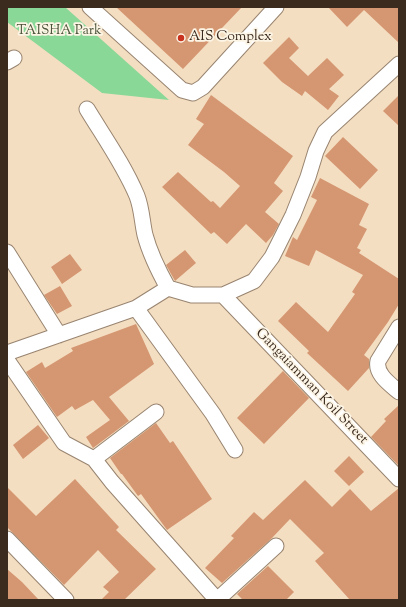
<!DOCTYPE html>
<style>
body{margin:0}
#map{position:relative;width:406px;height:607px;overflow:hidden;background:#f4dec1;font-family:"Sorts Mill Goudy",serif}
canvas{display:block}
.frame{position:absolute;inset:0;border:8px solid #3b2a1e;pointer-events:none}
</style>
<div id="map">
<canvas width="406" height="607"></canvas>
<div class="frame"></div>
</div>
<script>
const c = document.querySelector('canvas').getContext('2d');
c.lineJoin = 'round';
function fillPath(path, color) {
  c.fillStyle = color;
  c.fill(path, 'evenodd');
}
function strokePath(path, color, width, dash) {
  c.strokeStyle = color;
  c.lineWidth = width;
  c.lineCap = dash ? 'butt' : 'round';
  c.setLineDash(dash || []);
  c.stroke(path);
}
function write(font, color, halo, rows, align = 'center') {
  c.font = font + ' "Sorts Mill Goudy",serif';
  c.lineWidth = 3.5;
  c.setLineDash([]);
  c.textBaseline = 'middle';
  c.strokeStyle = halo;
  c.fillStyle = color;
  for (const [text, x, y, turn = 0] of rows) {
    c.save();
    c.translate(x, y);
    c.rotate((+turn || 0) * Math.PI / 180);
    c.textAlign = isNaN(turn) ? turn : align;
    if (halo) c.strokeText(text, 0, 0);
    c.fillText(text, 0, 0);
    c.restore();
  }
}
const green = new Path2D(`
 M7,7H65L169,100L102,93L7,22Z`);
const building = new Path2D(`
 M116,7H242L183,69Z
 M328,7H399V43L364,10L347,27Z
 M289,37L299,48L289,58L308,76L327,58L344,75L329,89L339,96L328,110L305,91L302,96L282,82L263,63Z
 M211,95L293,156L274,183L283,191L265,212L279,224L273,235L266,243L246,224L227,244L214,232L211,234L162,187L178,172L211,202L213,201L220,208L240,186L224,172L188,145L204,124L196,119Z
 M399,95V126L383,111Z
 M343,137L378,170L360,189L325,156Z
 M320,178L369,204L359,225L367,229L357,248L361,250L359,253L399,279V304L388,322L364,355L369,359V368L348,391L307,353L309,351L278,321L296,302L328,332L355,294L352,292L363,275L316,250L309,266L285,256L293,237L297,240L317,200L311,197Z
 M185,250L196,263L175,281L166,265Z
 M70,254L82,270L62,284L51,267Z
 M60,286L72,306L57,314L44,295Z
 M136,324L154,364L109,397L129,421L93,448L86,437L110,420L93,400L75,410L72,406L57,417L26,372L42,362L45,368L73,351L71,348Z
 M283,371L309,398L264,444L237,418Z
 M399,405V466L371,437L386,421L384,419Z
 M156,423L170,443L173,441L212,499L167,530L141,494L138,496L122,474H121L110,458Z
 M38,425L49,438L23,459L13,445Z
 M349,456L364,472L349,486L334,471Z
 M75,479L119,527L116,530L156,569L124,600H101L109,592L103,587L119,572L98,550L64,585L7,527V487L36,516Z
 M305,480L332,507L350,489L371,511L399,488V600H350L315,561L324,553L290,519L272,538L222,583L205,568L234,538L231,536L254,512L263,520Z
 M268,566L294,592L286,600H243L237,594Z
 M7,569L22,582L39,600H7Z`);
const minor = new Path2D(`
 M90,7L182,90L193,93L203,87L276,7
 M7,62L14,58
 M87,109C104,137 124,165 137,196C142,209 142,222 145,235C150,254 158,270 168,288
 M7,252L59,335
 M223,295L399,479
 M136,308L213,414L235,450
 M399,327L378,361C375,374 390,384 399,392
 M7,353L136,308L168,288L192,295H223L254,281L272,257L293,215L308,177L316,151L325,132L399,64
 M7,360L64,443L94,459L112,482L217,600
 M94,459L156,412
 M7,539L66,600
 M217,600L276,546`);
const markers = [
 [181,38,4,"#c8321e"]
];
const parkNames = [
 ["TAISHA Park",59,32]
];
const poiNames = [
 ["AIS Complex",189,38]
];
const streetNames = [
 ["Gangaiamman Koil Street",311,387,46]
];
fillPath(green, '#89d898');
fillPath(building, '#d59672');
strokePath(minor, '#988470', 17);
strokePath(minor, '#fff', 15);
for (const [x, y, r, color] of markers) {
  const dot = new Path2D();
  dot.arc(x, y, r, 0, 2 * Math.PI);
  c.fillStyle = color;
  c.fill(dot);
  strokePath(dot, '#fcf5e5', 1.5);
}
write('14px', '#4e563c', '#fcf5e5', parkNames);
write('14px', '#3b2a1e', '#fcf5e5', poiNames, 'left');
write('14px', '#3b2a1e', '#fcf5e5', streetNames);
</script>
